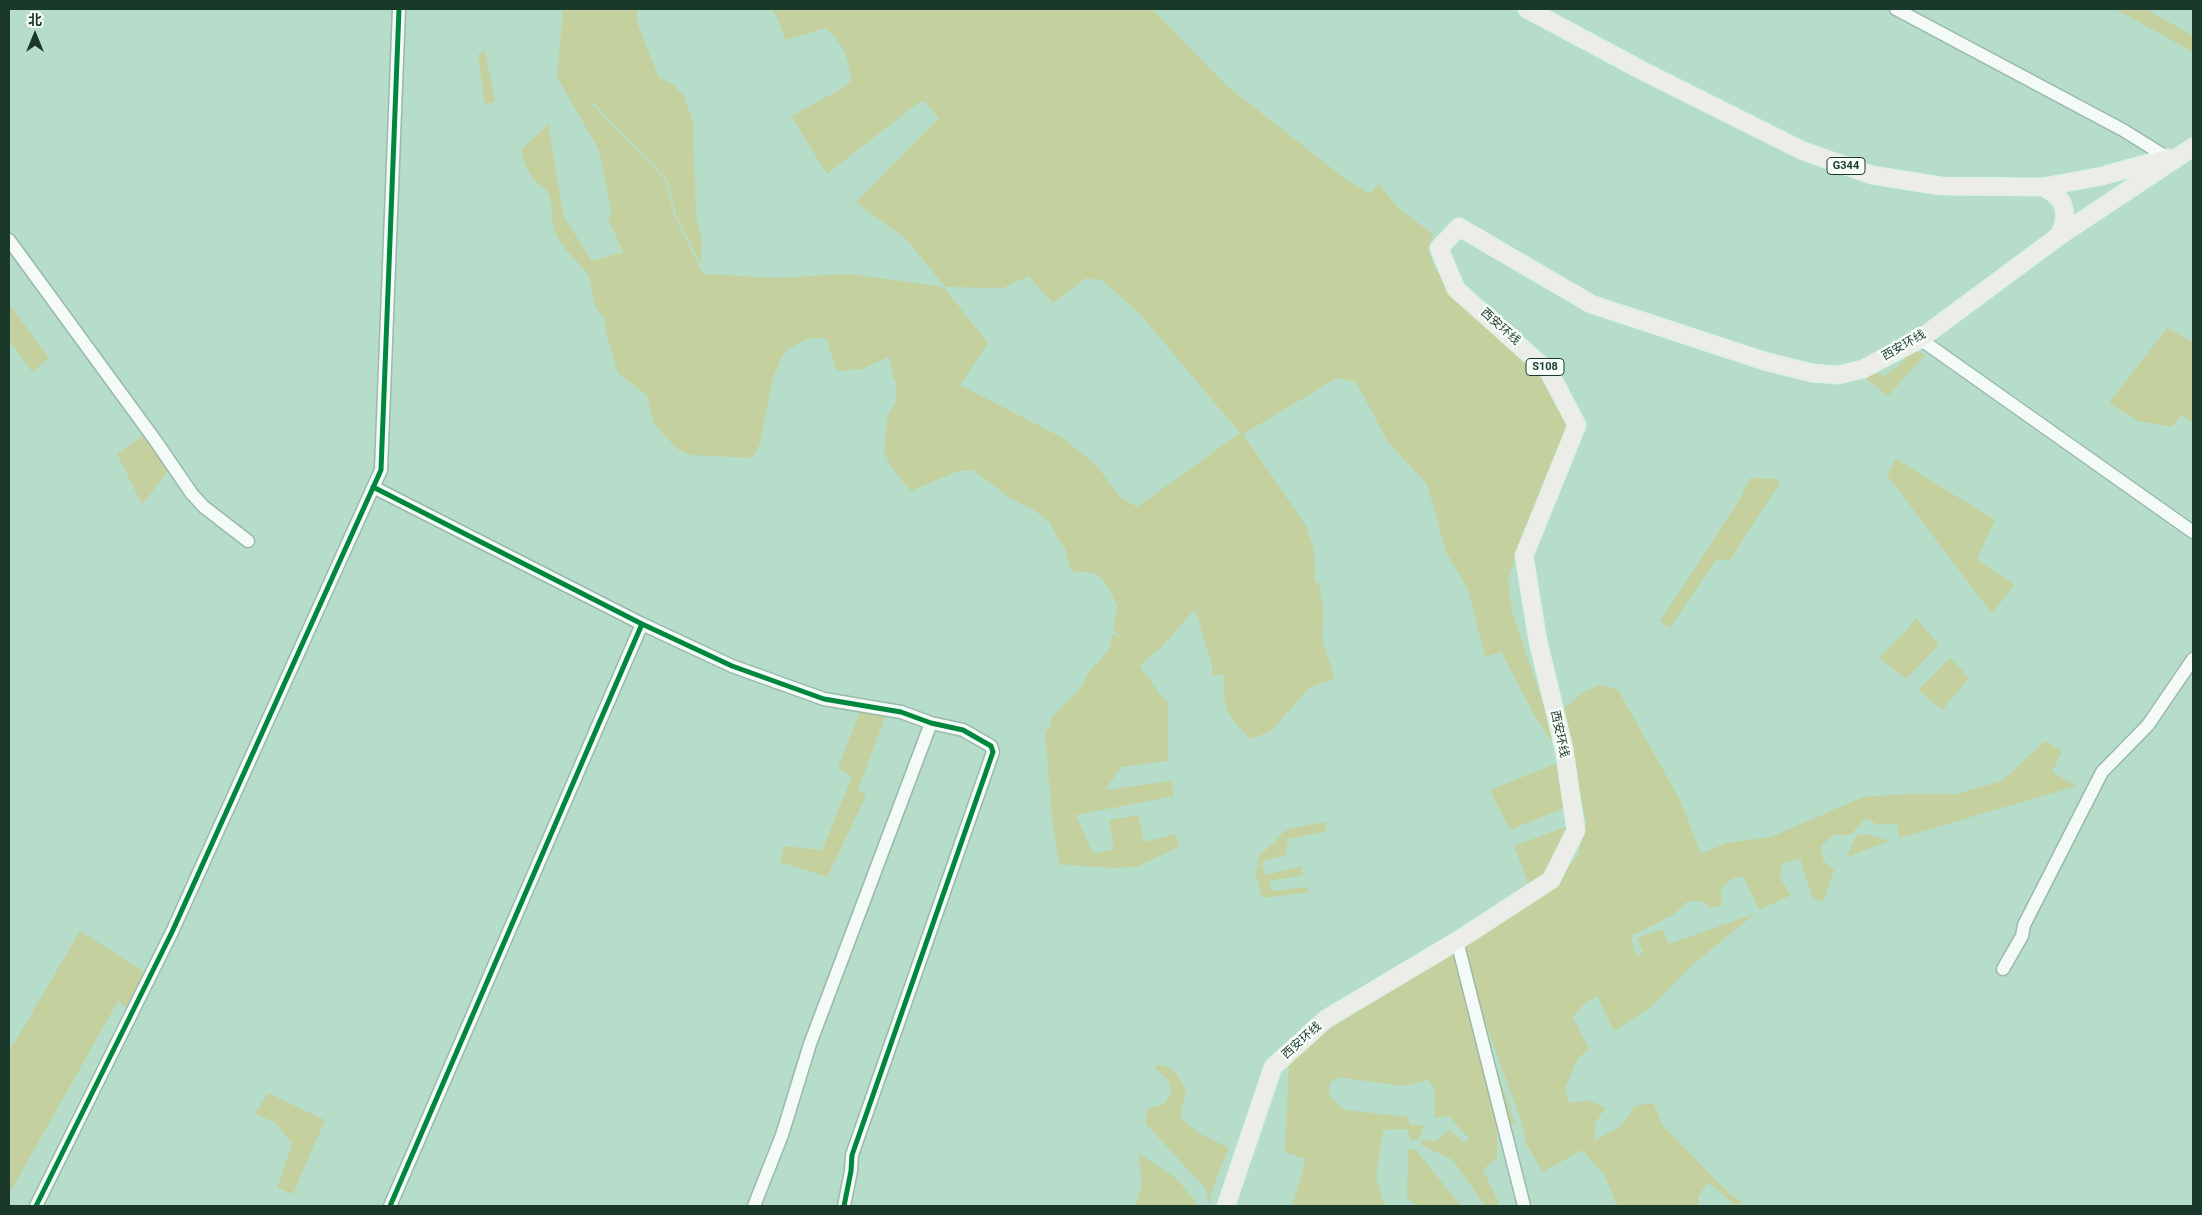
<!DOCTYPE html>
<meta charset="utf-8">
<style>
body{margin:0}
#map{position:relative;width:2202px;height:1215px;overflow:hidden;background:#b6ddc9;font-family:Roboto,"Noto Sans SC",sans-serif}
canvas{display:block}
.frame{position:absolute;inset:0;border:10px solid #1b392b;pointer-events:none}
.north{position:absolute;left:10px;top:10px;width:50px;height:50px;-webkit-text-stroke:4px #f7fefa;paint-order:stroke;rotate:0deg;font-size:14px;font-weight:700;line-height:20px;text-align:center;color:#1b392b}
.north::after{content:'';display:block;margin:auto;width:18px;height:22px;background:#1b392b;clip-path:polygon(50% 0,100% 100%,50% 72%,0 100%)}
</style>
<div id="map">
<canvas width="2202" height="1215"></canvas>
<div class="frame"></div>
<div class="north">北</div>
</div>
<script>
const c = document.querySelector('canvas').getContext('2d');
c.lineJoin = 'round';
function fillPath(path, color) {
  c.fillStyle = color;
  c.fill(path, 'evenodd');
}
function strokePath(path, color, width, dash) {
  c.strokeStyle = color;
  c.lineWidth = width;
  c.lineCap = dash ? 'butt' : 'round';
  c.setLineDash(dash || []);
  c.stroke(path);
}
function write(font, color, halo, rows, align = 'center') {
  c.font = font + ' Roboto,"Noto Sans SC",sans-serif';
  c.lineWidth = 5;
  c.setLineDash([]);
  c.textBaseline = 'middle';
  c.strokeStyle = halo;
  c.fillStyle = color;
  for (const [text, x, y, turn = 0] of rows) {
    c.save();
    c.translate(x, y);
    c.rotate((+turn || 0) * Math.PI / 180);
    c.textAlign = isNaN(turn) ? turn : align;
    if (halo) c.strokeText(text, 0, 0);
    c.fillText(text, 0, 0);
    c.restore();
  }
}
const green = new Path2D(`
 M563,9H637V22L659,78L675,85L681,94H683L693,121L696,216L702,240L701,265L676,216L668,181L594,103L586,104L593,105L666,181L674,215L703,274L778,278L848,274L938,286L945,289L988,343L960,385L1063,438L1096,465L1121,498L1137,507L1240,433L1140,314L1103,281L1086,278L1053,303L1028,276L1003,288L945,287L907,240L856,202L939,118L924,101L918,103L827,174L791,116L843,88L851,81C850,60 842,41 825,28L786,40L773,9H1152L1228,87L1347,180L1371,194L1379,183L1397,207L1433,234L1428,250L1436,271L1509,338L1561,397L1568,418L1567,443L1524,531L1508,580L1512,611L1560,753L1537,720L1501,652L1485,657L1468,589L1446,552L1427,484L1388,442L1356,382L1337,378L1243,434L1306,526L1314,550L1315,582H1319L1323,610L1322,639L1335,678L1310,687L1271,731L1251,739C1228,718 1222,705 1224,674L1212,676V664L1195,609L1159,650H1157L1140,666L1148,678L1151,679V682L1164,700L1168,702V761L1121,767L1105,790L1171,781L1174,796L1076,815L1093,854L1114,849L1109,820L1138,815L1144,842L1176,834L1178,845L1181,846L1136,867L1109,868L1108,867H1092L1059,864L1052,817L1045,730H1048L1053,716L1079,690L1084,683L1087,674L1108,651L1113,634L1128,640L1113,631L1117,607L1111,592L1104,581L1095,573L1071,571L1065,548L1056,536L1050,522L1032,509L1010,498L973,470L958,471L911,491L891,467L884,452L888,414L895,404L896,394V383L893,378L891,361L888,357L862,369L840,371L836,370L827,340L824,338H809L788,349L782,357L773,377L760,443L753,458L691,455L677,449L654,424L647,395L618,373L606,333L605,317C590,310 594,284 586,272C574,257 558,245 553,225C550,215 554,205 549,195C546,189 540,185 535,181C529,173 522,160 521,150L548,124L564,217L592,261L623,252L608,219L612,214L599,150L557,77Z
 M2115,9H2146L2193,36V52Z
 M485,51L495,101L485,106L478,54Z
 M9,304L49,358L32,372L9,340Z
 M2167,328L2193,342V422L2181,415L2172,427L2138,421L2109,403Z
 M1909,348L1925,355L1888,396L1861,375L1875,368L1883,377L1906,360L1902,353Z
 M151,430L172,466L142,505L117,454Z
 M1896,459L1995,520L1977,559L2014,585L1992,614L1887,475Z
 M1750,478L1779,479V484L1730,560H1716L1670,628L1660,621L1740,499Z
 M1915,617L1939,645L1906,679L1879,658L1910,627Z
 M1950,658L1969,678L1942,710L1918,690Z
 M1601,685L1618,690L1680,800L1701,854L1726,843L1771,837L1863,797L1907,794H1956L2002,781L2045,741L2062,751L2052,772L2076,786L1900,838L1896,823L1878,825L1866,818L1850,835H1833L1821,846L1823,860L1834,870L1823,902L1812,897L1800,858L1782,864L1780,878L1791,895L1759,910L1744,878L1735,877L1721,888L1722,905L1710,908L1703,901H1688L1673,915L1631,936L1636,956L1643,952L1637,938L1662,929L1669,944L1756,913L1693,964L1651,1007L1614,1031L1597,996L1585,1003L1573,1017L1589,1049L1578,1058L1565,1088L1569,1103L1589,1100L1605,1108L1595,1124V1140L1621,1126L1635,1106L1653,1103L1663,1126L1730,1194L1742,1202L1739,1206H1736L1708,1182L1698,1197V1206H1617L1605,1176L1582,1150L1543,1172L1527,1145L1521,1121L1458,947L1547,889L1578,855L1586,821L1560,712L1585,691Z
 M862,706L888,709L858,790L866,796L827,877L780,862L784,846L822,850L852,777L838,768Z
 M1563,761L1574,804L1510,830L1490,790Z
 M1326,822V831L1288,839L1286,855L1261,862L1266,875L1302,866L1303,875L1270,881L1271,891L1306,887L1310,892L1262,898L1256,876L1259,855L1274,843L1283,832L1292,828Z
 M1573,824L1557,863L1530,887L1514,846Z
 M1868,834L1889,841L1847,857L1856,836Z
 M80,931L149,975L132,1011L118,1001L9,1194V1052Z
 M1453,949L1515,1122L1497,1132V1158L1483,1169L1500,1206H1485L1453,1160L1421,1145L1423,1139L1436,1142L1449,1129L1464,1143L1469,1139L1449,1116L1435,1118L1434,1088L1428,1080L1405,1086L1343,1078L1333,1079L1329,1086L1330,1097L1345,1110L1409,1117L1410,1125H1424L1419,1140H1410L1408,1129L1383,1130L1376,1177L1385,1206H1292L1306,1159L1285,1152L1289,1061L1313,1039L1415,976Z
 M1155,1065C1176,1065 1178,1076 1187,1093L1182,1106L1181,1118L1197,1132L1229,1148L1214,1184L1209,1205L1206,1189L1145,1123L1147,1109L1164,1104L1171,1094L1169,1081L1156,1069Z
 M268,1093L325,1120L293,1194L277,1188L292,1144L276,1123L255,1114Z
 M1415,1149L1461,1206H1417L1407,1198L1408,1150Z
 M1138,1153L1177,1179L1197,1204L1196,1206H1135L1142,1184Z`);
const minor = new Path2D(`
 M1896,9L2123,130L2168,158
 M9,240L155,440L192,494L204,507L248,541
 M1920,339L2193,532
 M373,487L642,624L732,666L824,699L901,712L931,723L963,730L991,746L993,752L852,1155L851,1171L844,1206
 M1457,941L1524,1206
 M2003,969L2022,936L2024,925L2102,772L2148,725L2193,659
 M36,1206L172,932L381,470L399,9
 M390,1206L642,624
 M754,1206L782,1135L810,1044L931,723`);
const major = new Path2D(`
 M1527,9L1645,72L1803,151L1872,175L1941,186L2043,187L2102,176L2167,158
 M2043,187C2065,197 2070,213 2059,236
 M1226,1206L1273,1067L1326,1019L1457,941L1551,880L1576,830L1564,749L1538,641L1524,556L1577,425L1549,372L1456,289L1439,248L1459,227L1591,304L1764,361L1812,373L1838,375L1863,369L1920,339L2059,236L2193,147`);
const cycleway = new Path2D(`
 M373,487L642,624L732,666L824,699L901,712L931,723L963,730L991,746L993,752L852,1155L851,1171L844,1206
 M36,1206L172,932L381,470L399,9
 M390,1206L642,624`);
const shields = [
 [1846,166,38],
 [1545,367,38]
];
const shieldNames = [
 ["G344",1846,166],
 ["S108",1545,367]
];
const streetNames = [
 ["西安环线",1500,327,42],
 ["西安环线",1904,346,-30],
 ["西安环线",1559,734,78],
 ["西安环线",1302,1041,-42]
];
fillPath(green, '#c4d19e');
strokePath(minor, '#99b9a9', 15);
strokePath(major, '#def0e7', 19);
strokePath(minor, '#f4faf7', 12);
strokePath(major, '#ecede8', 16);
strokePath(cycleway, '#00873e', 5);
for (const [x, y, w] of shields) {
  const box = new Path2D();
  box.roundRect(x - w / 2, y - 8.5, w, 17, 4);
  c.fillStyle = '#f7fefa';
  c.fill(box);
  strokePath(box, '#1b392b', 1);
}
write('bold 11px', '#1b392b', null, shieldNames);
write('12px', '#1b392b', '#f7fefa', streetNames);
</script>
